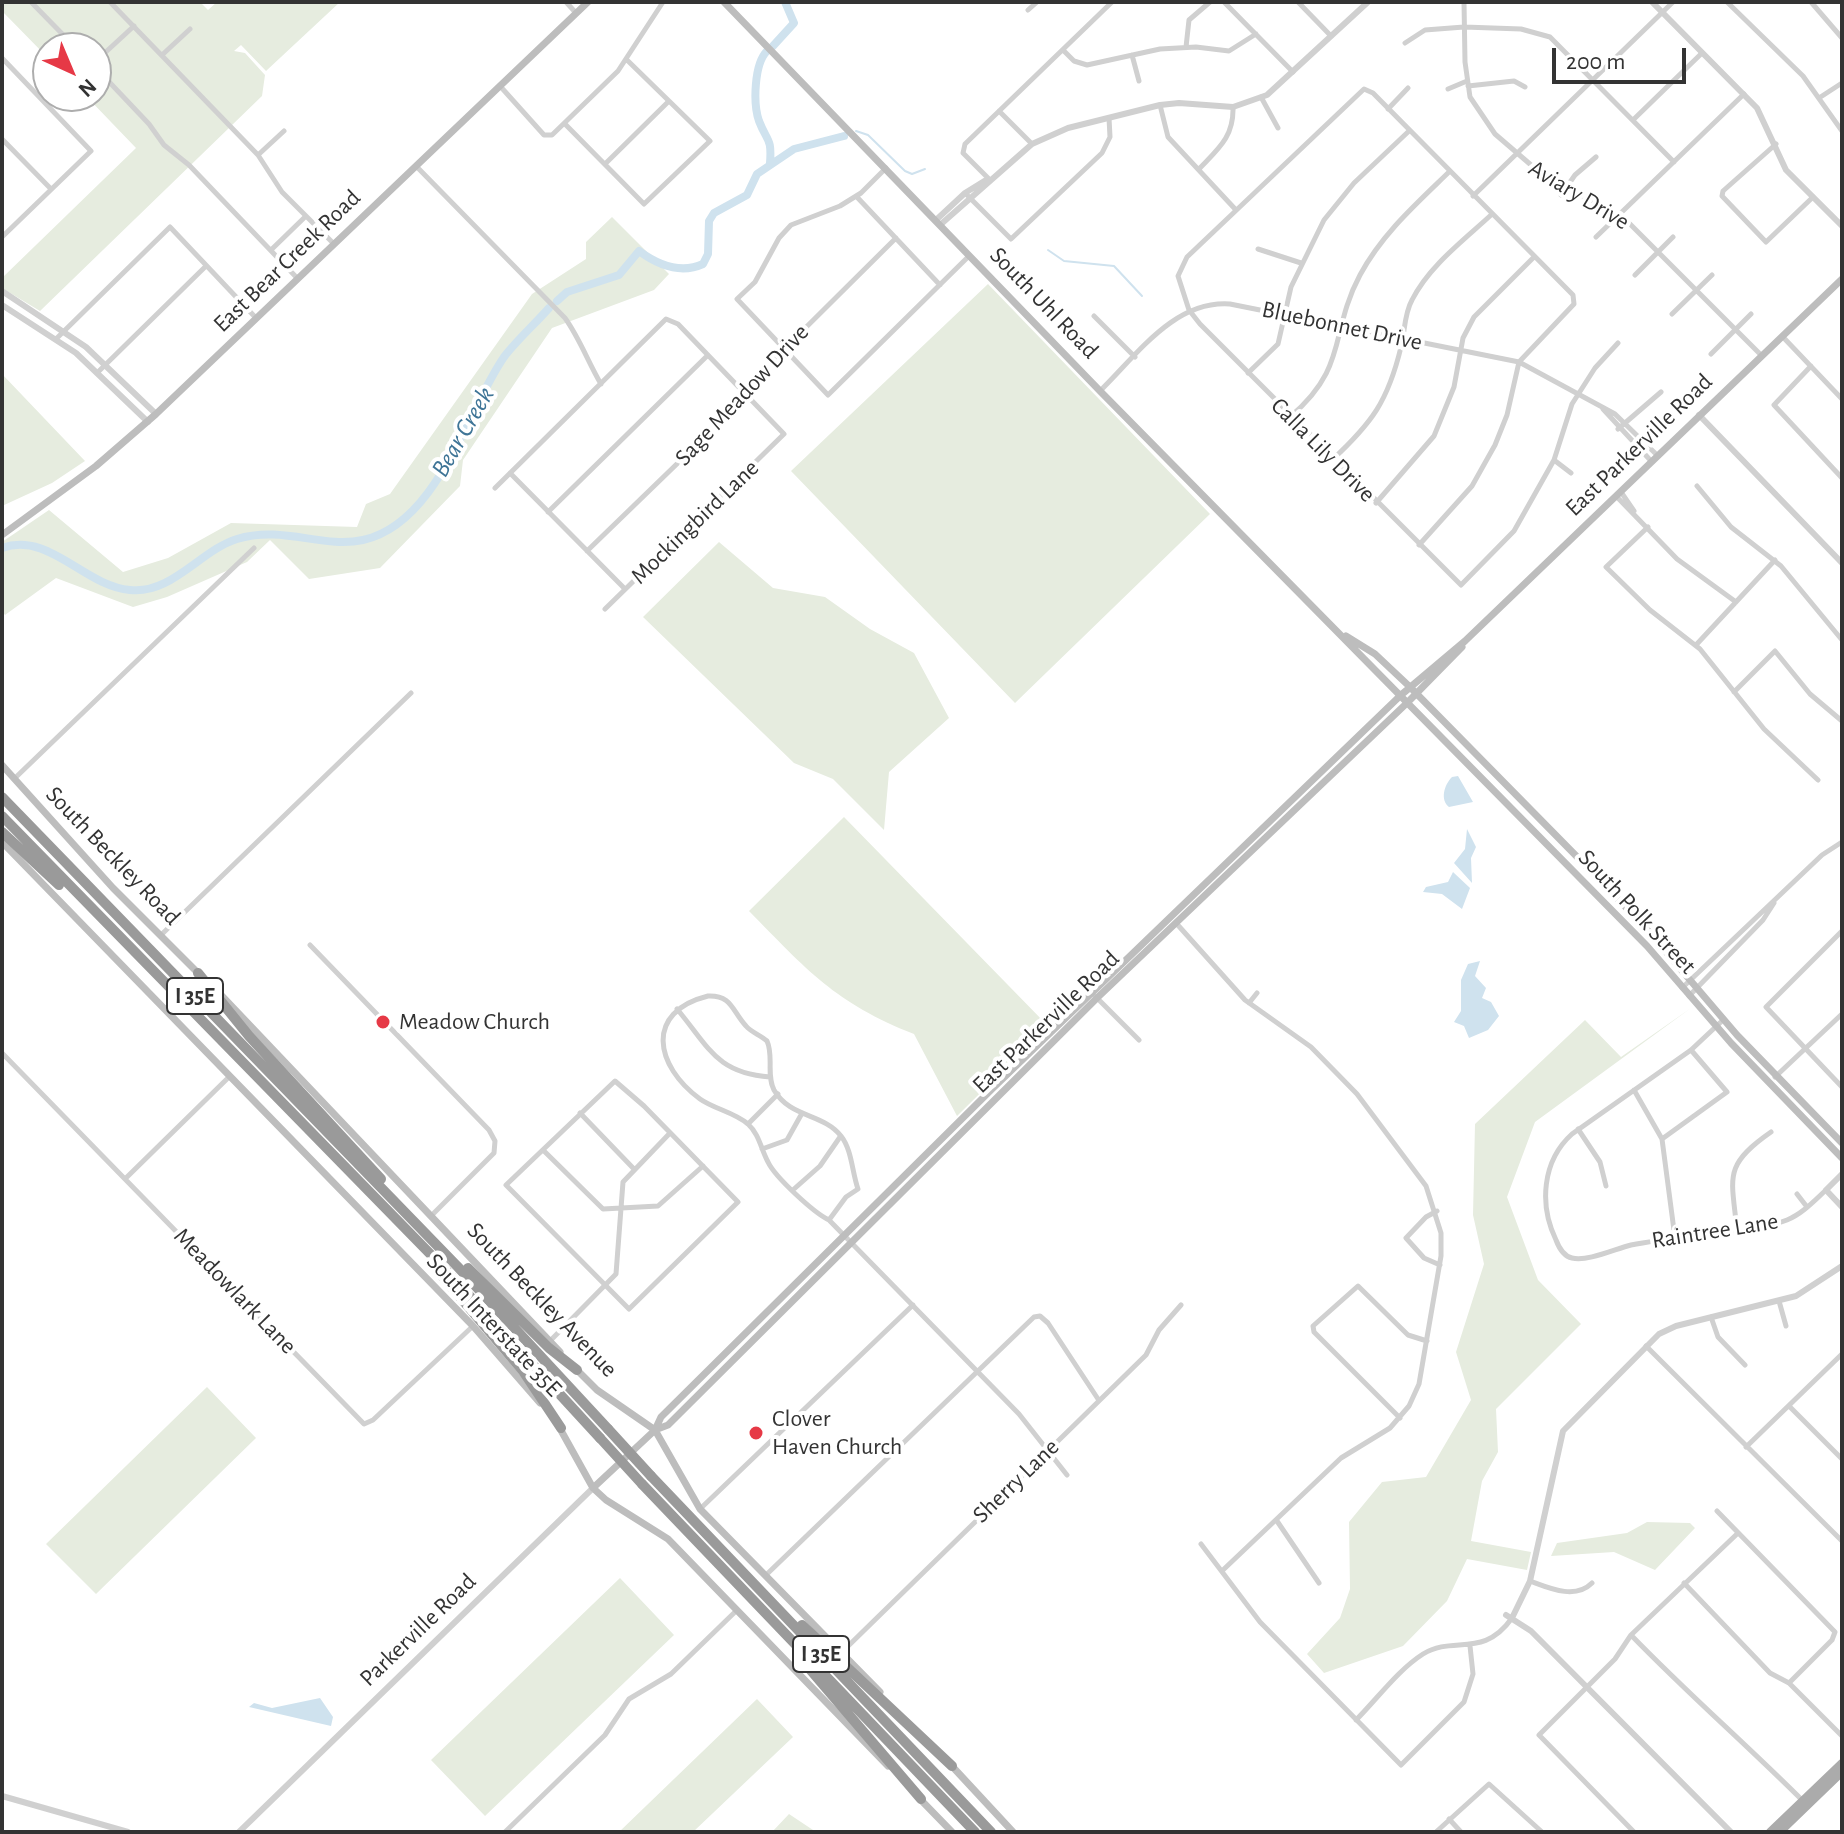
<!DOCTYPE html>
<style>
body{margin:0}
#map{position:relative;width:1844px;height:1834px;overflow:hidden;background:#fff;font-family:"Alegreya Sans",sans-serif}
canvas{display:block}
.frame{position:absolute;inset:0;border:4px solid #333;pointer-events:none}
.north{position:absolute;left:32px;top:32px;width:80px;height:80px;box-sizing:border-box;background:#fff;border:2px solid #adadad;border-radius:50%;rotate:136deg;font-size:22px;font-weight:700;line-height:32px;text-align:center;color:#333}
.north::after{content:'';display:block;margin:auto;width:28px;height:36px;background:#e63946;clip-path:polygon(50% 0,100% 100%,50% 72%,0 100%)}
.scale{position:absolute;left:1552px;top:48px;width:134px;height:36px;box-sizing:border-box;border:4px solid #333;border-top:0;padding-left:10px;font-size:24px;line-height:28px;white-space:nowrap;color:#333;-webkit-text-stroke:6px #fff;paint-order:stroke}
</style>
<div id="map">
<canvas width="1844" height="1834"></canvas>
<div class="frame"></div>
<div class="north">N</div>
<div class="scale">200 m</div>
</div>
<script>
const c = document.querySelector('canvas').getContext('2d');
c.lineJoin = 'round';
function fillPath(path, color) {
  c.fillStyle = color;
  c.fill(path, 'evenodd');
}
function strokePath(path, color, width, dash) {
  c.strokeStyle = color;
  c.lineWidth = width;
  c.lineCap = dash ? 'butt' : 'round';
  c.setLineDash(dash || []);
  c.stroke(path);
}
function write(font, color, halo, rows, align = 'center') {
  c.font = font + ' "Alegreya Sans",sans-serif';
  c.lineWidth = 8;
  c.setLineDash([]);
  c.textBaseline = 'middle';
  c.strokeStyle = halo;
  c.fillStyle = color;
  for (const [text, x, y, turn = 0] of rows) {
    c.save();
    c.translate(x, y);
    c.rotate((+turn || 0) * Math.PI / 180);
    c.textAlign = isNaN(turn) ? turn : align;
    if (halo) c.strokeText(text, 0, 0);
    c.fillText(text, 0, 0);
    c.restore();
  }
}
const green = new Path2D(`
 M2,2H200L208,10L217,2H340L266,71L241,45L234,51L245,53L265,75L262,96L40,311L2,288V278L136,148L86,96H96V48H48V58L2,11Z
 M612,217L669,274L654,290L552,328L463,460L460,486L380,568L309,579L270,540L247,562L167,597L133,607L56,578L5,615L2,611V542L49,510L123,572L168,558L231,523L357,527L366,504L390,494L532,294L586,259V242Z
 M988,284L1210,514L1015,703L791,471Z
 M2,374L85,461L52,483L2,506Z
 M719,542L773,588L825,597L870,629L914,653L949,718L889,772L884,830L833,779L794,763L643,617Z
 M844,817L1048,1026L957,1116L914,1034C835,1003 807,970 749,911Z
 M1691,1008L1535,1122L1507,1197L1538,1280L1581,1324L1496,1409L1498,1452L1482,1481L1471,1541L1531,1552L1527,1570L1467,1559L1447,1601L1403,1646L1324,1673L1307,1654L1340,1618L1350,1589L1349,1522L1382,1482L1426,1477L1471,1400L1456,1352L1484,1264L1473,1215L1475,1124L1585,1020L1621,1057Z
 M207,1387L256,1438L96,1594L46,1544Z
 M1647,1522L1690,1523L1695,1528L1655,1570L1614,1552L1551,1556L1557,1543L1627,1533Z
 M620,1578L674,1635L485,1816L431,1760Z
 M757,1699L793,1737L693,1832H619Z
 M789,1814L816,1832H772Z`);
const water = new Path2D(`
 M1458,776L1473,802L1449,807C1440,800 1444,785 1452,777Z
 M1467,829L1476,847L1471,858L1472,883L1454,863L1465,849Z
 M1453,872L1470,888L1462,909L1442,894L1423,892L1426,887L1448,882Z
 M1480,961L1475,976L1486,988L1482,998L1491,1002L1499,1016L1488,1030L1469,1038L1464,1026L1454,1022L1461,1011V980L1468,964Z
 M320,1698L333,1717L331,1726L249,1707L254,1703L272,1708Z`);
const stream = new Path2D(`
 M856,131L868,135L905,171L912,174L925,169
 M1048,250L1064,261L1114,266L1142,296`);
const river = new Path2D(`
 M773,46L794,23L785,2
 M767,51C754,64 753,104 759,121C767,142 772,137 770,163
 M557,301L567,292L619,275L639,251C658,265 681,274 703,264L708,254L709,221L714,213L747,195L757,174L794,149L844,136
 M2,548C49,531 84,586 130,590C171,595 201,550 237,539C283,525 323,549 363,540C438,523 466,412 504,357C517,340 535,324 549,308`);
const minor = new Path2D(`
 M31,2L76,48
 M110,2L258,155L282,192L334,244
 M566,2L576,13
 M1224,2L1293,72
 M1298,2L1331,36
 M1464,2L1465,62L1470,97L1495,134L1552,183L1605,206L1630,224L1761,355
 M1727,2L1803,76L1842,131
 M1811,2L1842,38
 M1028,10L1037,2
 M1405,43L1425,30L1464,27L1521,29L1550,37L1674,162
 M1186,47L1189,20L1210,2
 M1063,50L1074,61L1087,65L1160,49L1196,47L1229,51L1256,34
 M162,55L190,29
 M1132,55L1139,81
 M2,58L91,151L2,237
 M96,61L134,26
 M96,68L149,124L164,145L189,165L298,279
 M500,86L544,135H552L618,71L663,2
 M1468,86L1514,81L1525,87
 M1448,89L1467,81
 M1261,97L1278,128
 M1819,98L1842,83
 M1160,105L1168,137L1236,210
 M1388,109L1408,88
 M999,111L1032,144
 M1633,120L1702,53
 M565,124L644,204L710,141L627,60
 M2,139L51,189
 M1776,144L1723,191L1722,196L1766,242L1813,197
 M258,155L284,131
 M605,164L669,101
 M416,166L565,318C580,339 588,362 601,384
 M886,168L861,193L840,206L791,225L779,238L755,282L737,299L828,395L969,256
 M1199,169C1218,149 1234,137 1233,107
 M989,179L963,153L965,144L1112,2
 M965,193L1011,239L1102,153L1110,137L1109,118
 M1561,195L1575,175L1596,157
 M856,196L940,285
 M1473,196L1673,2
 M1596,237L1744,94
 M272,249L306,216
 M1258,249L1301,263
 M1635,275L1673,237
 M1672,314L1712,275
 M1094,316L1135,357
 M1782,336L1842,399
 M57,338L170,227L256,318
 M1711,354L1751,314
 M1811,366L1774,405L1842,478
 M98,372L206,266
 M1248,373L1278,344L1291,287L1324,220L1354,183L1409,131
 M1100,391C1137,355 1174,300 1230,304L1519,362L1615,414L1658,456
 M1603,409L1652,462
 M1290,417C1349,367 1329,333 1360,275C1382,234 1416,204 1449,172
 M1618,429L1661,392
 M1332,460C1372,423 1388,401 1401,347C1405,332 1404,314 1412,300C1429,266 1464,240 1491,215
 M1554,460L1571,473
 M510,473L625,589
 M1697,486L1731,527L1781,566L1842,640
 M495,488L666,319L678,324L784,434L605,609
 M1621,492L1634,511
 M1616,496L1677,559L1736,602
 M1376,503L1434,436L1454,387L1463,338L1474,317L1534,257
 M548,512L708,355
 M1648,527L1606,567L1650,610L1700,649L1764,729L1818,780
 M1419,545L1472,486L1495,445L1507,415L1519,362L1574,304L1573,295L1373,93L1364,89L1187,257L1178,276L1189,310L1200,324L1461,585L1514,531L1554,460L1572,404L1595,368L1618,343
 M587,551L747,396L763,370L896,238
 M1696,645L1775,560
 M1734,692L1775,651L1810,694L1842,721
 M14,779L254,548
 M1176,923L1245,1000L1311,1047L1357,1094L1426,1186L1441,1233V1256L1419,1384L1409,1406L1390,1428L1341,1458L1223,1570
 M1842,931L1766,1007L1842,1087
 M161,935L411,693
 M310,945L489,1130L495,1141L494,1153L433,1214
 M1682,988L1822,855L1842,842
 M708,996C732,995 732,1011 746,1026C751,1032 760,1035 767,1041C774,1056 766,1075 774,1090C790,1118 823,1113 841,1136C852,1150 852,1172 858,1189L846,1197L829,1220C814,1213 775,1177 768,1162C761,1149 759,1134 748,1124C734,1112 714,1109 700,1099C655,1066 644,1012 708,996Z
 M1095,996L1139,1040
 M1689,996L1763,920L1774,903
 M1249,1003L1257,993
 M677,1009C709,1047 716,1073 770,1077
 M1723,1020L1691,1050L1572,1134C1542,1161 1539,1205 1556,1240C1559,1248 1563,1256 1572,1258C1587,1262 1615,1249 1631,1245C1682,1234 1738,1239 1787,1220C1802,1214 1814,1201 1826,1190
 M2,1053L364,1424L373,1420L473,1326
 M1775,1077L1842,1014
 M615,1081L644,1106L738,1202L629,1309L506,1185Z
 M1634,1090L1662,1139L1675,1238
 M580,1113L633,1168
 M748,1124L778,1094
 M1578,1129L1600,1162L1606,1186
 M1662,1139L1727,1092L1691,1050
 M762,1149L787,1140L801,1115
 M543,1150L603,1209L658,1206L703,1166
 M127,1177L230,1076
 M794,1189L820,1166L840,1137
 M1797,1194L1807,1207
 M1437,1211L1426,1217L1406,1238L1424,1258L1440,1265
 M829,1220L1019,1414L1067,1475
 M1737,1231C1732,1177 1722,1166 1771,1132
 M1779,1301L1786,1326
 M1711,1317L1718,1337L1745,1365
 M550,1341L616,1274L623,1182L670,1133
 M1646,1346L1842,1541
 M1789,1406L1842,1459
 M1400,1418L1314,1332L1313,1326L1358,1286L1408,1335L1427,1341
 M1746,1447L1842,1354
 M700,1509L913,1305
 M1717,1511L1835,1632L1832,1640L1789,1683
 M1277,1521L1319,1583
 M1201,1544L1260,1622L1401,1765L1464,1702L1473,1674L1470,1646
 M766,1575L1034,1317L1040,1316L1048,1323L1098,1399
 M1530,1581C1549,1588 1575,1600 1592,1583
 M1684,1583L1770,1673L1789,1683L1842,1736
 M1631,1635C1687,1693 1747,1745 1804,1802
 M842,1652L1146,1355L1159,1330L1181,1305
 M1356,1720C1377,1699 1398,1670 1423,1654C1454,1635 1483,1659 1512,1618
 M1449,1819L1461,1832
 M505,1832L605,1735L629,1699L671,1674L736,1611
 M1436,1832L1489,1784L1542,1832
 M1634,1832L1539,1735L1615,1659L1631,1635L1738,1533`);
const tertiary = new Path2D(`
 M1652,2L1757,108L1786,170L1842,226
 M936,220L965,193L986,180
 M940,225L1032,144L1068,128L1160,105L1179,103L1233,107L1267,95L1368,2
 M2,291L86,347L156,414
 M2,305L76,353L148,422
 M1699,415L1842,563
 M1842,1174L1826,1190L1842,1207
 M1506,1615L1531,1631L1731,1832
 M1512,1618L1530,1581L1563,1431L1659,1334L1676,1326L1796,1296L1842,1266
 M2,1796L128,1832
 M239,1832L593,1488`);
const secondary = new Path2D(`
 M724,2L1100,391L1647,946L1731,1043L1842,1158
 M2,535L96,466L156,414L588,2
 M1346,636L1375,654L1410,687L1591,871L1643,925L1737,1035L1842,1143
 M2,765L113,888L201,976
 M2,842L473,1326L540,1403
 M221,995L560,1352
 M574,1367L597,1390L655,1430L700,1509L880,1692
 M558,1425L593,1488L606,1500L668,1539L888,1766
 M655,1430L668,1425L1097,998L1408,702L1462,647
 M593,1488L655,1430L661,1417L993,1088L1401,695L1465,641L1842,279
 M950,1764L1013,1832
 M919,1798L952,1832`);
const primary = new Path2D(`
 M1770,1832L1842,1763
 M1780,1832L1842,1772`);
const motorway = new Path2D(`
 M2,797L457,1266L608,1429
 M2,816L442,1266L600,1438
 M2,832L59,885
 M198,973L249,1036L381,1179
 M432,1264L523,1371L561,1428
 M468,1268L549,1348L577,1370
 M651,1476L991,1832
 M642,1484L975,1832
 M802,1625L952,1766
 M802,1660L921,1799`);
const motorwayBridge = new Path2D(`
 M608,1429L651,1476
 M600,1438L642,1484`);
const markers = [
 [383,1022,8,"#e63946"],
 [756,1433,8,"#e63946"]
];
const shields = [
 [195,996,56],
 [821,1654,56]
];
const shieldNames = [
 ["I 35E",195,996],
 ["I 35E",821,1654]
];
const streetNames = [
 ["Aviary Drive",1579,195,31],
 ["East Bear Creek Road",287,261,-44],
 ["South Uhl Road",1044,303,46],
 ["Bluebonnet Drive",1342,326,12],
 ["Sage Meadow Drive",742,395,-47],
 ["East Parkerville Road",1639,445,-44],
 ["Calla Lily Drive",1323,450,45],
 ["Mockingbird Lane",695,522,-44],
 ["South Beckley Road",113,856,46],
 ["South Polk Street",1637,912,47],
 ["East Parkerville Road",1046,1022,-44],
 ["Raintree Lane",1715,1231,-9],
 ["Meadowlark Lane",235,1291,46],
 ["South Beckley Avenue",542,1300,46],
 ["South Interstate 35E",494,1325,47],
 ["Sherry Lane",1016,1481,-44],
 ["Parkerville Road",418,1630,-44]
];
const poiNames = [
 ["Meadow Church",399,1022],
 ["Clover",772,1419],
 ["Haven Church",772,1447]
];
const waterNames = [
 ["Bear Creek",463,432,-60]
];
fillPath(green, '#e6ecdf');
fillPath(water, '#cfe2ee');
strokePath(stream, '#cfe2ee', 2);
strokePath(river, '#cfe2ee', 8);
strokePath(minor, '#d0d0d0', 5);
strokePath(tertiary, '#d0d0d0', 6);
strokePath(secondary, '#bdbdbd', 7);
strokePath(primary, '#ababab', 8);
strokePath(motorway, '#9a9a9a', 10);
strokePath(motorwayBridge, '#9a9a9a', 10);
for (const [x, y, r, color] of markers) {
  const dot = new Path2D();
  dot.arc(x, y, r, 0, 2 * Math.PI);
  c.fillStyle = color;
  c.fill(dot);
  strokePath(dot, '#fff', 3);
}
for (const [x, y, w] of shields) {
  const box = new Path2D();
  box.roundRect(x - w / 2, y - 18, w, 36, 6);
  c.fillStyle = '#fff';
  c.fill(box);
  strokePath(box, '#333', 2);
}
write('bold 22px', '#333', null, shieldNames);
write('24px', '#333', '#fff', streetNames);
write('24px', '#333', '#fff', poiNames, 'left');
write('italic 26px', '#3f7597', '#fff', waterNames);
</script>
